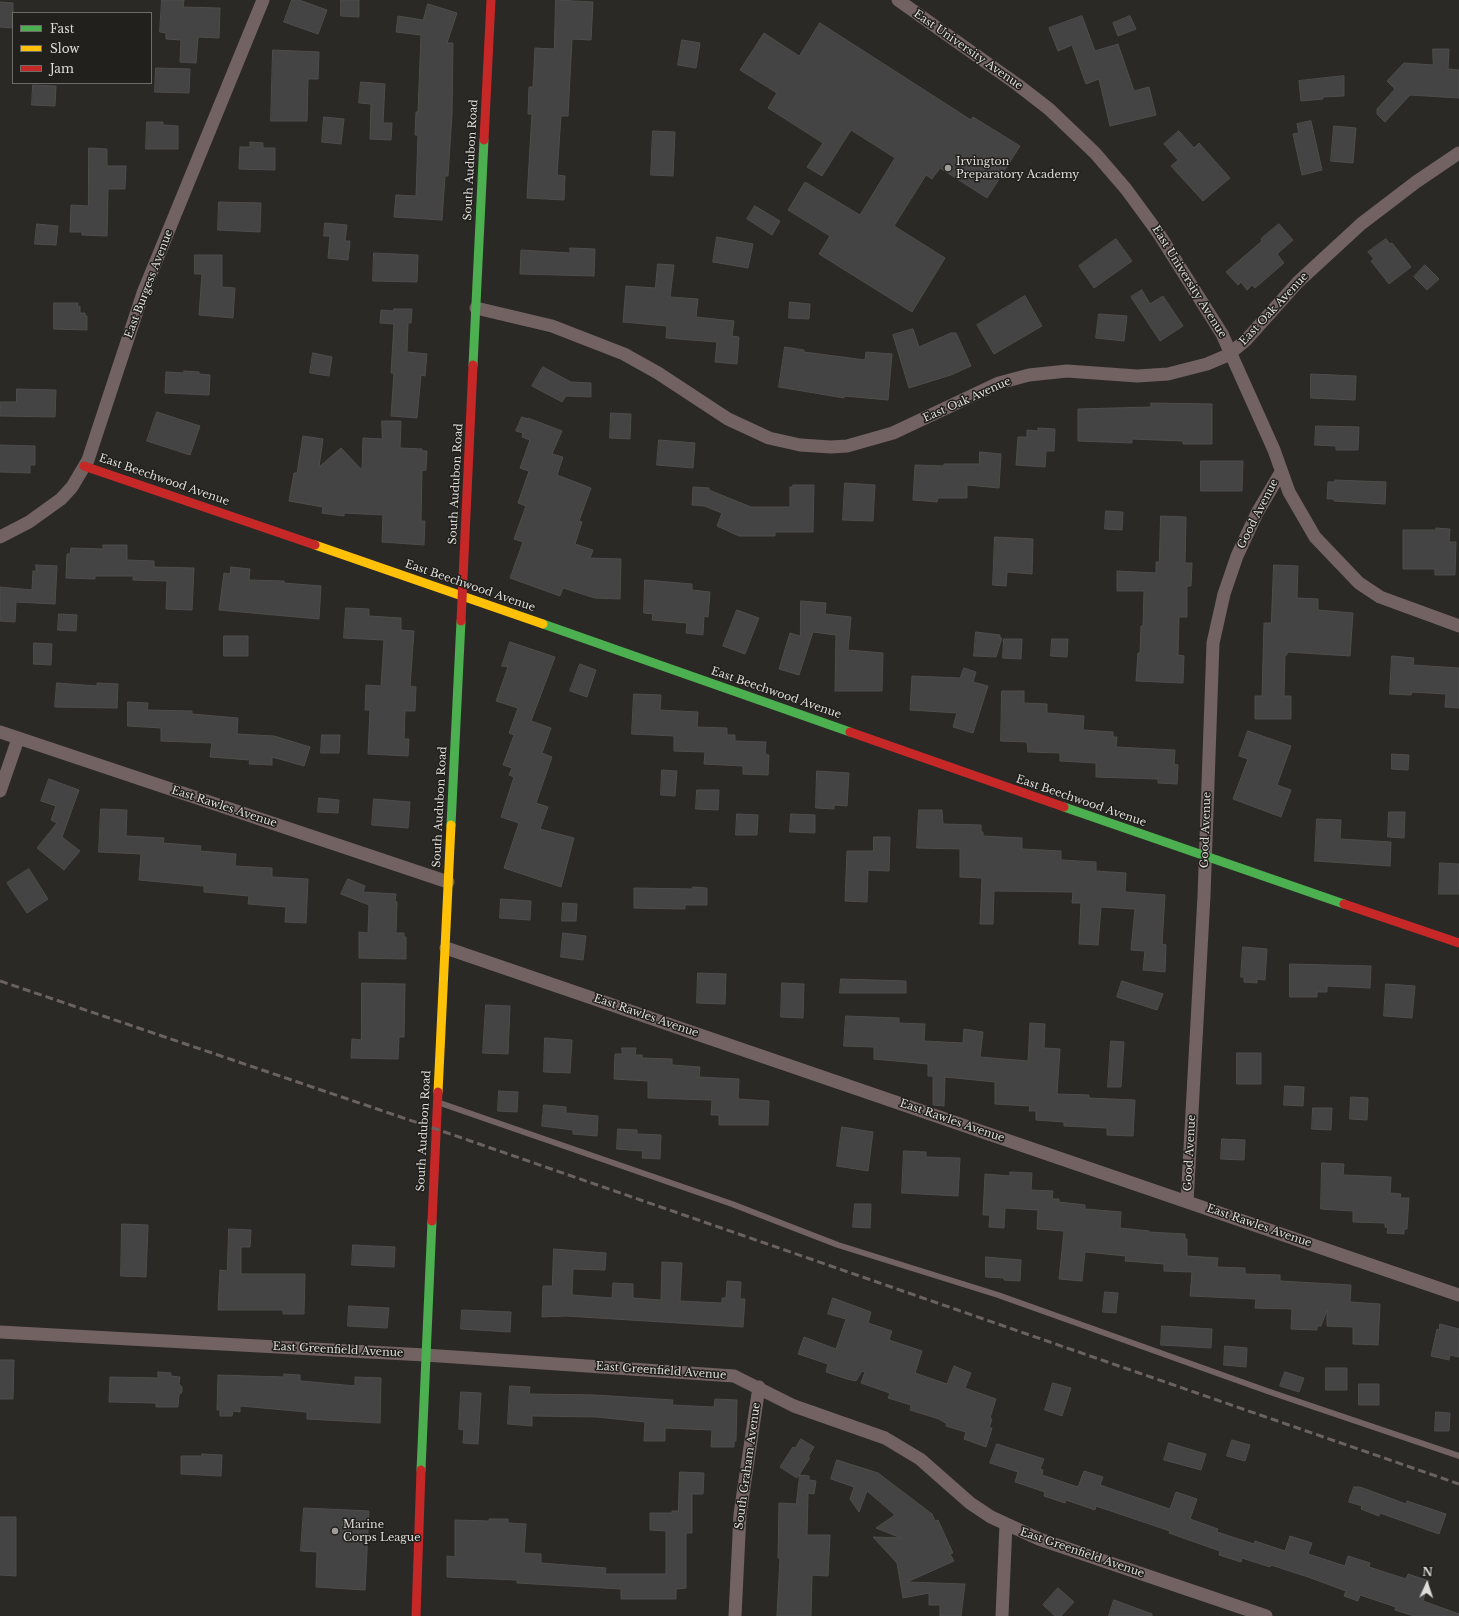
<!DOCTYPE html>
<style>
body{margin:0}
#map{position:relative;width:1459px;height:1616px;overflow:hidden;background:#2a2926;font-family:"Libre Baskerville",serif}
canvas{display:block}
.legend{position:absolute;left:12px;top:12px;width:140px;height:72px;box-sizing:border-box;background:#22201c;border:1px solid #6d6c68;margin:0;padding:5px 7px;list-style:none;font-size:12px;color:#deddda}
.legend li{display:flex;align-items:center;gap:8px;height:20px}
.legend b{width:20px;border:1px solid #6d6c68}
.north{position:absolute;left:1407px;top:1564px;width:40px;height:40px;-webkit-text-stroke:3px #22201c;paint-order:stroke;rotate:3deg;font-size:11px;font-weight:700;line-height:16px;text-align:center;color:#deddda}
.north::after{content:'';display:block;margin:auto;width:14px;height:18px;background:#deddda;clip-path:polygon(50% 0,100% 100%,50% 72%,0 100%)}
</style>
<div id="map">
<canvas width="1459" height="1616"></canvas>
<ul class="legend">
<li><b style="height:5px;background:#4caf50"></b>Fast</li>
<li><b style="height:5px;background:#ffc107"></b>Slow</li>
<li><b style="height:5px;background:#c62828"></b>Jam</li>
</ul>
<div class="north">N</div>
</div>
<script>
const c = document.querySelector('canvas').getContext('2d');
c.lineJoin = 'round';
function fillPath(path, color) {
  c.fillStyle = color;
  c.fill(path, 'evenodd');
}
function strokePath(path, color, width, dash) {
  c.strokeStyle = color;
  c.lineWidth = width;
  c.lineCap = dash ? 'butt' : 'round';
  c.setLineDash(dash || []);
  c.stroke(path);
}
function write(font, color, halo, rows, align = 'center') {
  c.font = font + ' "Libre Baskerville",serif';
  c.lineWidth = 3;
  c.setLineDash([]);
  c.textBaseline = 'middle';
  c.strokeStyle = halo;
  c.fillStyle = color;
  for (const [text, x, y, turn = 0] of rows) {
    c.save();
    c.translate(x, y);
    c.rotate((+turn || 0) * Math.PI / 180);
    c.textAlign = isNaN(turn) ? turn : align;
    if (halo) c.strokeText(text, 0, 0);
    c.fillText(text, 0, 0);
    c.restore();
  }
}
const building = new Path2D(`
 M162,0H184L183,7L220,8L219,38L198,37L196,63L180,62L181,40L166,39V33L160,32Z
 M292,0H299L327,10L318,34L284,22Z
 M341,0H359V17L341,16Z
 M556,0L593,2L591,40L572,39L568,116H561L557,175L565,176L564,200L527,198L532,114H528L529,87H533L535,48L554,49Z
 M0,2L13,3V28L0,27Z
 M428,4L457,13L447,43H453L452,114L448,176H445L442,220L394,217L396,195L416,196L418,135H415L416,112H418L421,35L396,32L398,16L423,20Z
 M1082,16L1095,51L1118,44L1134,91L1149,87L1156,115L1110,126L1099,79L1086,84L1072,45L1058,51L1049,28Z
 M1130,16L1136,29L1118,36L1113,23Z
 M820,23L971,120L973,117L1020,146L987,198L940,168L932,179L926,175L894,226L945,258L912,312L819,254L830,236L788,210L805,182L860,215L895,158L851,130L822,176L807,167L823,143L768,108L777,93L740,70L764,33L799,56Z
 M682,40L700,43L696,68L678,65Z
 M1433,49H1449L1448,69L1459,70V98L1410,95L1385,122L1377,114V109L1395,89L1387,81L1404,63L1433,65Z
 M273,50L319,52L318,79H308L307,121H271Z
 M156,68L190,69L189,93L155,92Z
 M1344,76V96L1323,97V99L1301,101L1299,81Z
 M361,82L385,84L383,123H392L391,140L370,139L371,104L359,103Z
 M33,85L56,86L55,106L32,105Z
 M324,117L344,119L341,144L322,142Z
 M1311,121L1322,170L1302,175L1293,134L1299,133L1297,124Z
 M147,122H163V125L178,126V149H146Z
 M1334,126L1356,128L1353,163L1331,161Z
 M653,131L675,132L673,176L651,175Z
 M1179,131L1194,148L1199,143L1230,178L1203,201L1171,166L1178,160L1164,144Z
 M250,142L263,143V148H275V170L239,169L240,147H250Z
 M89,148L107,149V166H126L125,189H108L107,236L82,235V232H70L71,205L88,206Z
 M219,202L261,203L260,232L218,230Z
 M755,206L780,221L772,235L747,219Z
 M325,223L347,225L345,241H350L348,260L328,258L330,236H324Z
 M37,224L58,226L56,245L35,244Z
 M1279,224L1293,240L1277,254L1284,263L1255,288L1252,285L1247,290L1241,282L1238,285L1226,272L1262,241L1261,239Z
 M717,237L753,244L748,268L713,262Z
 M1116,239L1132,261L1094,288L1079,266Z
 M1386,239L1390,244L1392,243L1411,267L1389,284L1371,261L1374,259L1368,252Z
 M570,248L595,249L594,276L520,274L521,250L570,253Z
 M374,253L418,255L417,282L373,281Z
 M195,255H222V287L235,288L233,318L199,315L202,274H195Z
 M658,264L674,265L670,297L698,299L696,317L734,321L732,336L739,337L737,364L715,362L717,342L666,338L667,326L623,322L626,286L655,288Z
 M1425,265L1439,279L1427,290L1414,277Z
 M1142,290L1150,304L1163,296L1183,326L1160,341L1131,297Z
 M1025,296L1042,326L994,354L977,325Z
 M790,302L810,304L809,319L789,318Z
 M54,303H78L77,307L80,306V313H85V316H87V330L54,329Z
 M394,309H412L411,323H408L407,352L427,354L425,376L421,375L417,418L391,416L394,373H391L394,324L380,323L381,310L394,311Z
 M1099,314L1127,316L1124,341L1096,338Z
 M913,329L919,347L951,333H956L971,366L951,375L909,388L893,335Z
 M785,347L804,350V352L865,360L866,352L892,354L888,400L844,396V398L779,387Z
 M313,353L332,357L329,376L310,373Z
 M543,367L571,382L591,383V397L566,396L562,402L532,386Z
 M184,371L199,372V374L210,375L209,395L165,393L166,372L184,373Z
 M1311,374L1356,376L1355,400L1311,398Z
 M17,389L56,390L55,417L0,416V402H16Z
 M1151,403L1212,404V444H1183V441L1132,439V443L1078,441V409L1151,407Z
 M157,412L200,426L190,455L147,441Z
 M611,413L631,414L630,439L610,438Z
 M522,417L528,419V418L562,431L552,454L563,457L557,475L591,488L579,521L582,522L575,544L593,550L590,558L621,559L620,599L595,598L563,588L560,596L510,578L523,542L514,539L526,506L518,503L529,471L520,468L530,440L522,437L523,433L516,431Z
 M382,421H401L400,448L422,449V451H427L426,470L422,471L421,521H425L424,545L382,542L383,515L344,513V516L322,513L323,507L289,501L294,473H297L303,436L323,439L319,467L341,448L362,470L363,438L382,439Z
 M1316,426L1359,427L1358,450H1336V446L1315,445Z
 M1038,428L1055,429L1054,451H1046L1045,467L1016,465L1018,437H1027V430L1038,431Z
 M659,440L695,443L693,468L657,465Z
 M0,445L35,446V465H30V473L0,472Z
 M980,452L1001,454L999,488L967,485V498H938L937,502L913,500L915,465L944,466V464H979Z
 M1201,461H1243L1242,491H1201Z
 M1335,480L1386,482L1385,504L1334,501V499H1327L1328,482H1335Z
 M845,483L875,485L873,521L843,520Z
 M793,485H814L813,532H775V536H739L717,526L722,513L704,506L692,505L693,487L709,488V490L751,507H790V487H793Z
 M1106,511L1123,512L1122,530L1105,529Z
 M1161,516L1186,517L1185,563H1192L1191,586H1187V617H1179L1178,655L1184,656L1183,683L1136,681L1138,653H1140L1141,626H1143L1144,591H1117V571L1156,573V562H1159Z
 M1436,528L1450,529L1449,542H1456L1455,575H1435V569H1403V530H1436Z
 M995,537L1033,539L1032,574L1007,572L1006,586L993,585Z
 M103,545H127V560L154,561V567L194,568L192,610L166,609L167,581L133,580V576H95V579L66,578L67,554H70L71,548L103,549Z
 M36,565L57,566L55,604L16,602L15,622L0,621V587L32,590L33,571H36Z
 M1274,565L1298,566L1297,598L1318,599V610L1353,613L1350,656L1287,652V655H1285L1284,696H1291V719H1255V696H1262L1264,623H1271Z
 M231,567L250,569L249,580L284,581V583L321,586L319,619L219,610L224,573L230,574Z
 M645,580L692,584V590L710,592L708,617L704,616L703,635L686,633L687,623L652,620L653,614L644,613Z
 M801,601L826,603L825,614L851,617L848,650L883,653L882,691H835L836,635L813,632L799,675L779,669L790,633L800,636Z
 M346,608L369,609V616L401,618V630L414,631L410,686L416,687L415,711H405L404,739H409L408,756L368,754L370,710H365L366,685L381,686L384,640L344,638Z
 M737,610L759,618L745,654L723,646Z
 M59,614L77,615L76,631L58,630Z
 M976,632L1000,635V638H1002L996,657L974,656Z
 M224,636H248V656H224Z
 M1004,639H1022L1021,659L1003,658Z
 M1052,639H1068L1067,657L1051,656Z
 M510,642L555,657L531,721L551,728L542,753L552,757L536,803L548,807L540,829L574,838L561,887L504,868L519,823L501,817L514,777L509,775L512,768L503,765L514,735L509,733L518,708L496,701L508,667L502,666Z
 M34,643L52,644L51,665L34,664Z
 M1392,656L1414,658L1413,665L1459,668V708L1445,707L1446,694L1412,692L1411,695L1390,694Z
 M580,664L596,670L587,697L570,691Z
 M964,668L976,672L973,682L988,686L973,733L953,727L957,713L910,710L912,676L960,678Z
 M57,683L97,686V683L118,684L117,708L55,707Z
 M1002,691H1024V703L1047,704V713L1084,716L1083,730L1113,732V737H1117L1116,747L1175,750L1174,764L1178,765L1177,784L1158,783V779L1096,777V763L1060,761V753L1028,752L1027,742L1001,741Z
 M634,694L661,695L660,710L698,712L697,727L727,728V735H735V741L766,742L765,754L769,755L768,775L743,774V766L704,764L705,752L674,751V736L632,734Z
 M128,702L148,703L147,710L192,711V714L238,718L237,734L274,736L310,747L304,766L272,757V765L249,764L250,760L210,757L212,743L161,741V728L128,726Z
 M1248,731L1291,746L1277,785L1291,790L1281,817L1233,799L1248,759L1239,756Z
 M322,735H340L339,753H321Z
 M1392,754L1409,755L1408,770L1392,769Z
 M662,770L677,771L675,796L661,795Z
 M817,771L849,773L847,806L834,805V809L816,808Z
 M49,779L79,790L62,837L80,851L64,870L37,848L57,823L51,820L56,806L41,801Z
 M697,790H719L718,810L696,809Z
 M319,798L339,800L338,813L318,812Z
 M374,799L410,802L408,828L372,825Z
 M101,809L127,810L126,836L164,838L163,843L201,846L200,851L236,854L235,866L272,868V877L308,879L306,923L285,922L286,907L248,904L249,896L204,892V886L139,880L141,854L99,852Z
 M919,810H942L943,824L981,825V832H983V836L1022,838V849L1061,851V860L1096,862V871L1126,873L1125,892L1165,895L1162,944L1166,945L1165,972L1143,970L1145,951L1131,950L1135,909L1101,907L1098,945L1079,944L1081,903H1072L1073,892L994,891L993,924H980L982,878L960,877V849L917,848Z
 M1389,812H1405L1404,838L1388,837Z
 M737,814L758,815L757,835H736Z
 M791,814L815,815V833L790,832Z
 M1317,819L1341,820L1340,839L1391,842L1390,866L1315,861Z
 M874,837H890L889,871L868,870L867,902L845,901L847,851H873Z
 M1440,863L1459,864V894H1439Z
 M29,869L48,899L27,913L7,883Z
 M348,879L365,886L363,892L396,894L395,901L397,902L396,933H404V937H406V959L359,958V932L368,933L369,905L341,894Z
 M693,887L707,888V905H685V909L634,908V888L693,889Z
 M501,899L531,901L530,920L500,918Z
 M563,903L577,904L576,921H562Z
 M563,933L586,936L583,960L561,957Z
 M1243,947L1267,949L1265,980L1257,979V983L1244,982V977H1241Z
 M1290,964L1371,966L1370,988L1327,986V992H1317V997H1290Z
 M698,973L726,974L725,1004L697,1003Z
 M841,979L906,981V993H840Z
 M1122,981L1163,994L1157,1010L1117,997Z
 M362,983L405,984L404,1037H399L398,1059L351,1058L352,1039L361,1040Z
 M782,983L804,984L803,1018L781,1017Z
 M1386,984L1415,986L1412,1018L1384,1016Z
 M486,1005L510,1006L508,1054L483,1053Z
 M846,1016L899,1018V1023L925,1024L924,1041L963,1043L964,1029L983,1032L980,1057L1028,1061L1030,1023L1045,1024L1044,1048L1060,1049L1057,1094L1089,1095V1098L1135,1100L1133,1136L1107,1135V1128L1064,1126V1122L1036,1120V1111H1029L1030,1106L995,1104V1082L945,1077L944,1106L933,1105V1076H928V1064L874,1059V1047L844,1046Z
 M545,1038L572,1040L570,1073L544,1072Z
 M1111,1041L1124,1042L1121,1087H1108Z
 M622,1048H636L635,1055H642V1058L672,1059V1065L700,1067L699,1077L739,1079L738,1099L769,1101L768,1125H719V1115H711L712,1100L648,1098V1081L614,1079L615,1054H622Z
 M1237,1053H1261V1084H1237Z
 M1285,1086L1304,1087L1303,1106L1284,1105Z
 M499,1091L518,1092L517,1112L498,1111Z
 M1351,1097L1368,1098L1367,1120L1350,1119Z
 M544,1105L566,1107V1113L598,1116L597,1136L573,1134V1130L542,1126Z
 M1313,1108H1332L1331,1130L1312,1129Z
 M842,1127L873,1132L868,1171L837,1166Z
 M618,1129L637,1130V1134L661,1135L660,1159L642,1158L643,1151L617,1149Z
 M1222,1139L1245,1140L1244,1160L1221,1159Z
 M904,1151L926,1152V1157L960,1158L958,1196L902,1193Z
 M1322,1163L1344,1164L1343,1175L1391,1177L1390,1193L1401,1194L1400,1198H1409L1407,1229H1404V1234L1387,1233L1388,1228L1385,1227V1223L1353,1222V1211L1321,1209Z
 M1010,1172L1032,1173L1031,1190L1053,1191L1052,1199H1059V1202L1085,1205V1209L1121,1212L1120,1228L1149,1231V1232L1185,1234V1239H1187V1256L1218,1258L1217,1267L1245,1268V1274L1280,1275V1281L1351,1285L1350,1302L1380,1304L1378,1345L1353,1344V1327L1327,1326V1310L1321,1326H1317V1330L1291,1329L1292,1309L1255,1308L1256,1299L1190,1296L1192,1272L1164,1271V1264L1125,1261L1126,1256L1085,1252L1082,1281L1059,1279L1064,1231L1037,1229L1038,1210L1005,1208L1004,1228L989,1227L990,1215H983L985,1174L1010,1176Z
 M855,1204H871L870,1228L853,1227Z
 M122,1224L148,1225L146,1277L121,1276Z
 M229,1229L251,1230L250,1247H241V1274H305L304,1314H283V1310H218L220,1270L227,1271Z
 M353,1245L395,1247L394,1267L352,1265Z
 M554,1249L606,1253L605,1270L573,1269L572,1295L612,1298L613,1283L633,1284V1298L661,1300L662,1262L682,1263L680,1301L722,1303V1298H726L727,1281L741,1282L740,1299H745L743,1327L566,1316L542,1317L543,1286H552Z
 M986,1257L1021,1260L1020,1281L1004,1280V1278L986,1277Z
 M1105,1292L1118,1293L1116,1313L1103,1312Z
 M833,1298L871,1312L868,1323L892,1331L889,1340L922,1351L915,1373L947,1384L954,1366L971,1373L965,1388L996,1399L990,1418L992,1419L989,1428H992L986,1447L964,1439L966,1432L946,1426L947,1424L939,1419L910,1410L911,1405L888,1398L890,1393L861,1383L865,1372L862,1371L856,1381L847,1379L826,1372L828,1364L798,1354L804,1337L836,1349L846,1319L828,1314Z
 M349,1306L389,1308L387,1328L348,1326Z
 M462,1310L511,1312L510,1332L461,1329Z
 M1440,1324L1459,1329V1357L1450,1355L1449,1360L1431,1356L1437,1329L1439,1330Z
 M1162,1326L1212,1329L1211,1348L1161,1345Z
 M1225,1346L1247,1348L1246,1367L1224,1365Z
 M0,1360H14L13,1399H0Z
 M1326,1368H1347V1390H1326Z
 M158,1372L171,1373V1376L180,1377L179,1384L182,1387V1392L179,1395L178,1407H156V1403L109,1402L110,1377L158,1378Z
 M1285,1372L1304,1378L1299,1392L1280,1386Z
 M284,1374L300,1375V1381H302L355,1386V1377L381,1378L380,1423L307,1419V1412L240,1406V1412L233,1411L232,1416H220V1410H217L218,1375L284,1377Z
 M1053,1383L1071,1388L1062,1416L1045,1410Z
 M1359,1384H1379V1405H1359Z
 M510,1386L530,1387L529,1394L595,1395L673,1400L672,1405L714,1407L715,1399L737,1400L736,1441H734V1447H711L712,1430L665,1428V1441H644L645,1422L597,1417L532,1416V1426L508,1424Z
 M461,1392L481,1393L478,1444L463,1443L464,1430L459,1429Z
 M1436,1412L1450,1413L1449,1431H1435Z
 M801,1439L814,1447L808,1457L810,1458L797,1478L780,1467L793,1447L795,1448Z
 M1232,1440L1250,1445L1245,1461L1227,1456Z
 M1169,1443L1206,1454L1201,1470L1164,1460Z
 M997,1444L1044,1459L1040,1469L1043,1470L1042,1475L1078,1487L1084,1471L1103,1477L1100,1485L1170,1509L1176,1492L1197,1499L1190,1519L1218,1529L1217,1532L1254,1544L1255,1541L1285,1551L1290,1536L1312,1543L1308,1554L1345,1566L1348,1556L1370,1563L1369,1567L1406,1579L1408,1574L1429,1581L1423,1601L1459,1614V1616H1414L1395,1610L1396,1607L1360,1595L1358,1601L1344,1596L1346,1591L1308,1577L1271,1565L1270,1567L1242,1558L1241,1562L1219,1555L1220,1551L1169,1533L1170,1531L1096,1506L1095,1510L1066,1500L1065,1503L1044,1496L1045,1492L1015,1482L1018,1472L990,1463Z
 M202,1454L222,1455L221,1476L181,1474V1456H202Z
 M837,1460L878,1473L932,1514L935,1521L938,1520L953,1553L950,1554L954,1561L907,1582L965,1584L961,1616H940V1605H929V1593L903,1598L897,1563L873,1537L901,1538L876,1528L895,1515L867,1491L859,1512L850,1499L854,1487L831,1479Z
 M680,1472L704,1473L703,1494H692V1533H686V1588L676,1589V1599H621V1589L517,1583V1580L447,1577V1556L455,1557V1520L489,1521V1519H508V1523L526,1524L524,1553L541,1554V1563L606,1568L605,1574H666V1531L650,1530V1513H672V1511H678Z
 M800,1475L809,1476V1480L816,1481L814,1494L808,1493L807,1535H830L828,1576L812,1575L811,1616H777L780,1558H778L779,1503L796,1504Z
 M1354,1487H1360L1406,1504L1407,1501L1446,1514L1439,1534L1380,1513L1379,1516L1361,1509L1362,1506L1349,1502Z
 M304,1508L369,1511L365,1590L316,1587L317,1552L301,1551Z
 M0,1517H16V1576L0,1575Z
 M1058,1588L1074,1602L1061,1616H1055L1043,1605Z
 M1114,1600L1152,1614V1616H1109Z`);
const lane = new Path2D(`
 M440,1103L732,1204L838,1245L998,1295L1270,1392L1459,1456`);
const street = new Path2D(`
 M898,0L1018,85L1049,109L1095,153L1126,189L1159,234L1222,334L1274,450L1289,492L1315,537L1359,583L1380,597L1459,626
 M476,308L552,326L624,354L658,373L728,419L769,438L800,445L831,447L847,446L893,433L999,383L1029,375L1067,371L1137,376L1168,374L1207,364L1228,355L1246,340L1298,282L1361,224L1416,182L1459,153
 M0,537L29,522L61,499L72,487L88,460L143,293L263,0
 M0,732L448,882
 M0,791L18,739
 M446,948L1459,1295
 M1187,1202L1204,896L1213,643L1224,594L1237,556L1257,513L1281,472
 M0,1332L425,1355L734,1376L794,1406L885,1438L920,1459L970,1503L991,1517L1039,1539L1266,1616
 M735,1616L740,1514L759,1387
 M1002,1616L1006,1524`);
const fast = new Path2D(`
 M473,365L484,140
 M543,624L850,732
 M1064,807L1344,904
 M451,825L461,621
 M421,1470L432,1221`);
const slow = new Path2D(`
 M315,545L543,624
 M438,1092L451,825`);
const jam = new Path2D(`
 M484,140L491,0
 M84,466L315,545
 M461,621L473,365
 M850,732L1064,807
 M1344,904L1459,943
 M432,1221L438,1092
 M416,1616L421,1470`);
const rail = new Path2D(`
 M0,981L436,1129L1459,1484`);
const markers = [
 [948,168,4,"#9f9e9b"],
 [335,1531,4,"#9f9e9b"]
];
const streetNames = [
 ["East University Avenue",968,50,35],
 ["South Audubon Road",471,160,-87],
 ["East University Avenue",1189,282,58],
 ["East Burgess Avenue",149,284,-69],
 ["East Oak Avenue",1274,309,-47],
 ["East Oak Avenue",967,400,-24],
 ["East Beechwood Avenue",164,480,19],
 ["South Audubon Road",456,484,-87],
 ["Good Avenue",1258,514,-63],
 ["East Beechwood Avenue",470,586,19],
 ["East Beechwood Avenue",776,693,19],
 ["East Beechwood Avenue",1081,801,19],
 ["East Rawles Avenue",224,807,18],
 ["South Audubon Road",440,807,-87],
 ["Good Avenue",1206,830,-88],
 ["East Rawles Avenue",646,1016,19],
 ["East Rawles Avenue",952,1121,19],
 ["South Audubon Road",424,1131,-87],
 ["Good Avenue",1190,1153,-87],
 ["East Rawles Avenue",1259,1226,19],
 ["East Greenfield Avenue",338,1350,3],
 ["East Greenfield Avenue",661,1371,4],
 ["South Graham Avenue",748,1466,-82],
 ["East Greenfield Avenue",1082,1553,19]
];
const poiNames = [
 ["Irvington",956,162],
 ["Preparatory Academy",956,175],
 ["Marine",343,1525],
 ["Corps League",343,1538]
];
fillPath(building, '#454444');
strokePath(building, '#4e4d4c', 1);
strokePath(lane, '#726262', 6);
strokePath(street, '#726262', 13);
strokePath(fast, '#4caf50', 9);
strokePath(slow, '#ffc107', 9);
strokePath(jam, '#c62828', 9);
strokePath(rail, '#6a6161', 3, [8, 4]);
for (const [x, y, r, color] of markers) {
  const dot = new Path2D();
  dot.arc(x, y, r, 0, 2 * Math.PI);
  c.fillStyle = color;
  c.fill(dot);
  strokePath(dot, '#22201c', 1.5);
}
write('11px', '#deddda', '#22201c', streetNames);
write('11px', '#deddda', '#22201c', poiNames, 'left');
</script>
